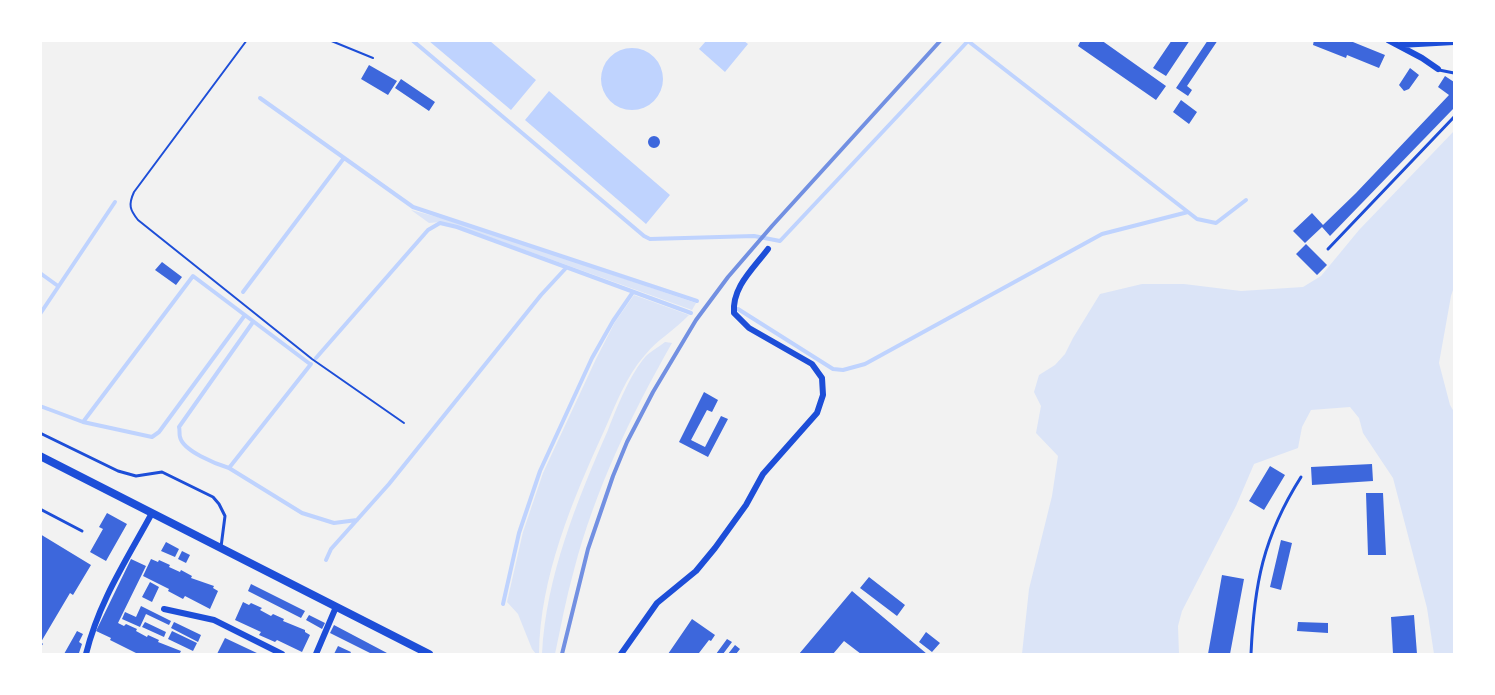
<!DOCTYPE html>
<style>
body{margin:0}
#map{position:relative;width:1495px;height:695px;overflow:hidden;background:#f2f2f2;font-family:"Times New Roman",serif}
canvas{display:block}
.frame{position:absolute;inset:0;border:42px solid #fff;pointer-events:none}
</style>
<div id="map">
<canvas width="1495" height="695"></canvas>
<div class="frame"></div>
</div>
<script>
const c = document.querySelector('canvas').getContext('2d');
c.lineJoin = 'round';
function fillPath(path, color) {
  c.fillStyle = color;
  c.fill(path, 'evenodd');
}
function strokePath(path, color, width, dash) {
  c.strokeStyle = color;
  c.lineWidth = width;
  c.lineCap = dash ? 'butt' : 'round';
  c.setLineDash(dash || []);
  c.stroke(path);
}
const green = new Path2D(`
 M1454,131V287L1451,296L1439,363L1450,405L1454,412V654H1434L1427,608L1393,478L1363,433L1359,418L1350,407L1311,410L1302,427L1298,448L1254,464L1236,506L1182,611L1178,626L1179,654H1022L1029,589L1052,496L1058,456L1036,433L1041,406L1034,392L1039,375L1055,365L1065,354L1073,338L1100,294L1142,284H1184L1241,291L1303,287L1321,276L1359,230Z
 M411,210L460,223L696,303L692,310L458,226L440,222L429,223Z
 M634,295L689,315C675,330 658,339 645,355C626,376 615,406 604,431C572,501 540,577 539,654H536L532,649L518,614L507,602L523,532L543,473L596,359L615,322Z
 M665,342L672,343C631,415 595,490 574,570C566,598 561,626 555,654H542C546,576 577,501 608,430C617,407 630,374 646,356C651,351 659,347 665,342Z`);
const water = new Path2D(`
 M429,41H490L536,80L511,110Z
 M706,41H744L748,44L725,72L699,49Z
 M601 79a31 31 0 1 1 62 0a31 31 0 1 1-62 0Z
 M549,91L670,195L646,224L525,120Z`);
const stream = new Path2D(`
 M412,40L644,236L650,239L754,236L780,241L968,41L1197,219L1216,223L1246,200
 M260,98L413,207L697,301
 M40,273L58,286
 M243,292L344,158
 M738,309L833,369L843,370L865,364L1102,234L1188,212
 M40,314L115,202
 M253,322L179,427C180,430 179,433 180,437C183,451 216,464 229,468L302,513L334,523L357,520
 M316,358L428,230L440,223L457,227L691,313
 M40,406L83,422L152,437L159,432L245,315
 M83,422L193,276L310,364
 M229,468L311,364
 M326,560L331,549L389,484L541,295L566,268
 M503,604L519,533L540,471L592,358L613,321L633,292`);
const building = new Path2D(`
 M1081,40H1101L1166,86L1156,100L1078,46Z
 M1172,40H1190L1166,76L1153,68Z
 M1208,40H1218L1187,86L1192,90L1188,96L1176,88Z
 M1314,40H1348L1385,55L1379,68L1347,55L1346,58L1313,45Z
 M369,65L397,81L388,95L361,79Z
 M1410,68L1419,75L1409,89L1404,91L1399,85Z
 M1445,76L1454,82V108L1330,236L1322,227L1305,243L1293,231L1312,213L1323,225L1356,193L1449,95L1438,87Z
 M401,79L435,102L429,111L395,88Z
 M1181,100L1197,112L1189,124L1173,112Z
 M648 142a6 6 0 1 1 12 0a6 6 0 1 1-12 0Z
 M1306,244L1327,265L1317,275L1296,254Z
 M162,262L182,277L176,285L155,270Z
 M704,392L718,400L712,412L707,410L691,440L705,447L721,416L728,419L708,457L679,442Z
 M1372,464L1373,481L1312,485L1311,467Z
 M1270,466L1285,475L1264,510L1249,501Z
 M1366,493H1383L1386,555H1368Z
 M107,513L127,524L106,561L90,552L103,529L99,527Z
 M40,534L91,565L73,595L70,593L41,642L43,644L40,648Z
 M1281,540L1292,543L1281,590L1270,587Z
 M166,542L179,549L175,557L161,551Z
 M182,551L190,555L186,563L178,559Z
 M131,559L146,566L118,623L124,626L126,624L137,629L136,631L147,637L148,635L159,640L158,642L181,651L180,653L183,654H135L136,653L110,640L111,638L96,631Z
 M151,559L158,562L159,560L170,565L169,567L180,572L181,570L192,576L191,578L214,586L213,588L218,591L210,609L185,596L183,599L168,591L169,589L143,576Z
 M1222,575L1244,579L1230,654H1208Z
 M869,577L905,605L897,616L860,588Z
 M150,582L159,587L152,602L142,597Z
 M251,584L305,611L301,618L248,591Z
 M852,591L927,654H861L844,641L833,654H799Z
 M243,602L249,605L251,603L262,608L260,610L271,616L273,614L284,619L283,621L305,630V632L310,635L302,652L277,640L275,642L259,635L261,632L235,620Z
 M141,606L171,621L169,625L146,614L140,627L122,619L125,612L136,617Z
 M309,615L325,623L322,629L306,620Z
 M1414,615L1417,654H1393L1391,617Z
 M692,619L715,635L711,641L709,640L699,653L702,654H668Z
 M145,622L166,632L164,637L142,627Z
 M174,622L201,635L198,642L171,628Z
 M1298,622L1328,623V633L1297,631Z
 M334,625L387,653L386,654H372L330,633Z
 M77,631L83,634L79,642L82,644L79,653L78,654H64Z
 M172,631L197,643L193,651L168,639Z
 M926,632L940,643L932,652L919,642Z
 M225,638L259,654H217Z
 M727,639L732,642L723,654H716Z
 M735,645L740,649L736,654H728Z
 M338,646L351,652L350,654H334Z`);
const path = new Path2D(`
 M247,40L134,192C128,205 130,210 138,220L312,359L404,423
 M329,40L373,58`);
const service = new Path2D(`
 M1439,70L1454,73
 M1328,249L1454,117
 M40,433L118,471L136,476L162,472L213,497L219,504L225,516L221,547
 M40,509L82,531
 M1251,654C1254,585 1263,537 1301,477`);
const minor = new Path2D(`
 M1388,40L1422,58L1438,69
 M1400,45L1454,42
 M164,609L214,620L282,654
 M86,654C99,601 126,561 152,513
 M316,654L336,607
 M621,654L657,603L696,571L715,548L746,505L763,474L817,413L823,395L822,378L812,364L749,328L734,313C732,287 753,269 768,249`);
const tertiary = new Path2D(`
 M40,456L429,654`);
const rail = new Path2D(`
 M562,654L588,549L613,476L627,442L653,392L696,320L728,277L772,226L941,40`);
fillPath(green, '#dbe4f7');
fillPath(water, '#bfd3fe');
strokePath(stream, '#bfd3fe', 4);
fillPath(building, '#3d67dc');
strokePath(path, '#1d4ed8', 2);
strokePath(service, '#1d4ed8', 3);
strokePath(minor, '#1d4ed8', 6);
strokePath(tertiary, '#1d4ed8', 8);
strokePath(rail, '#7290e2', 4);
</script>
